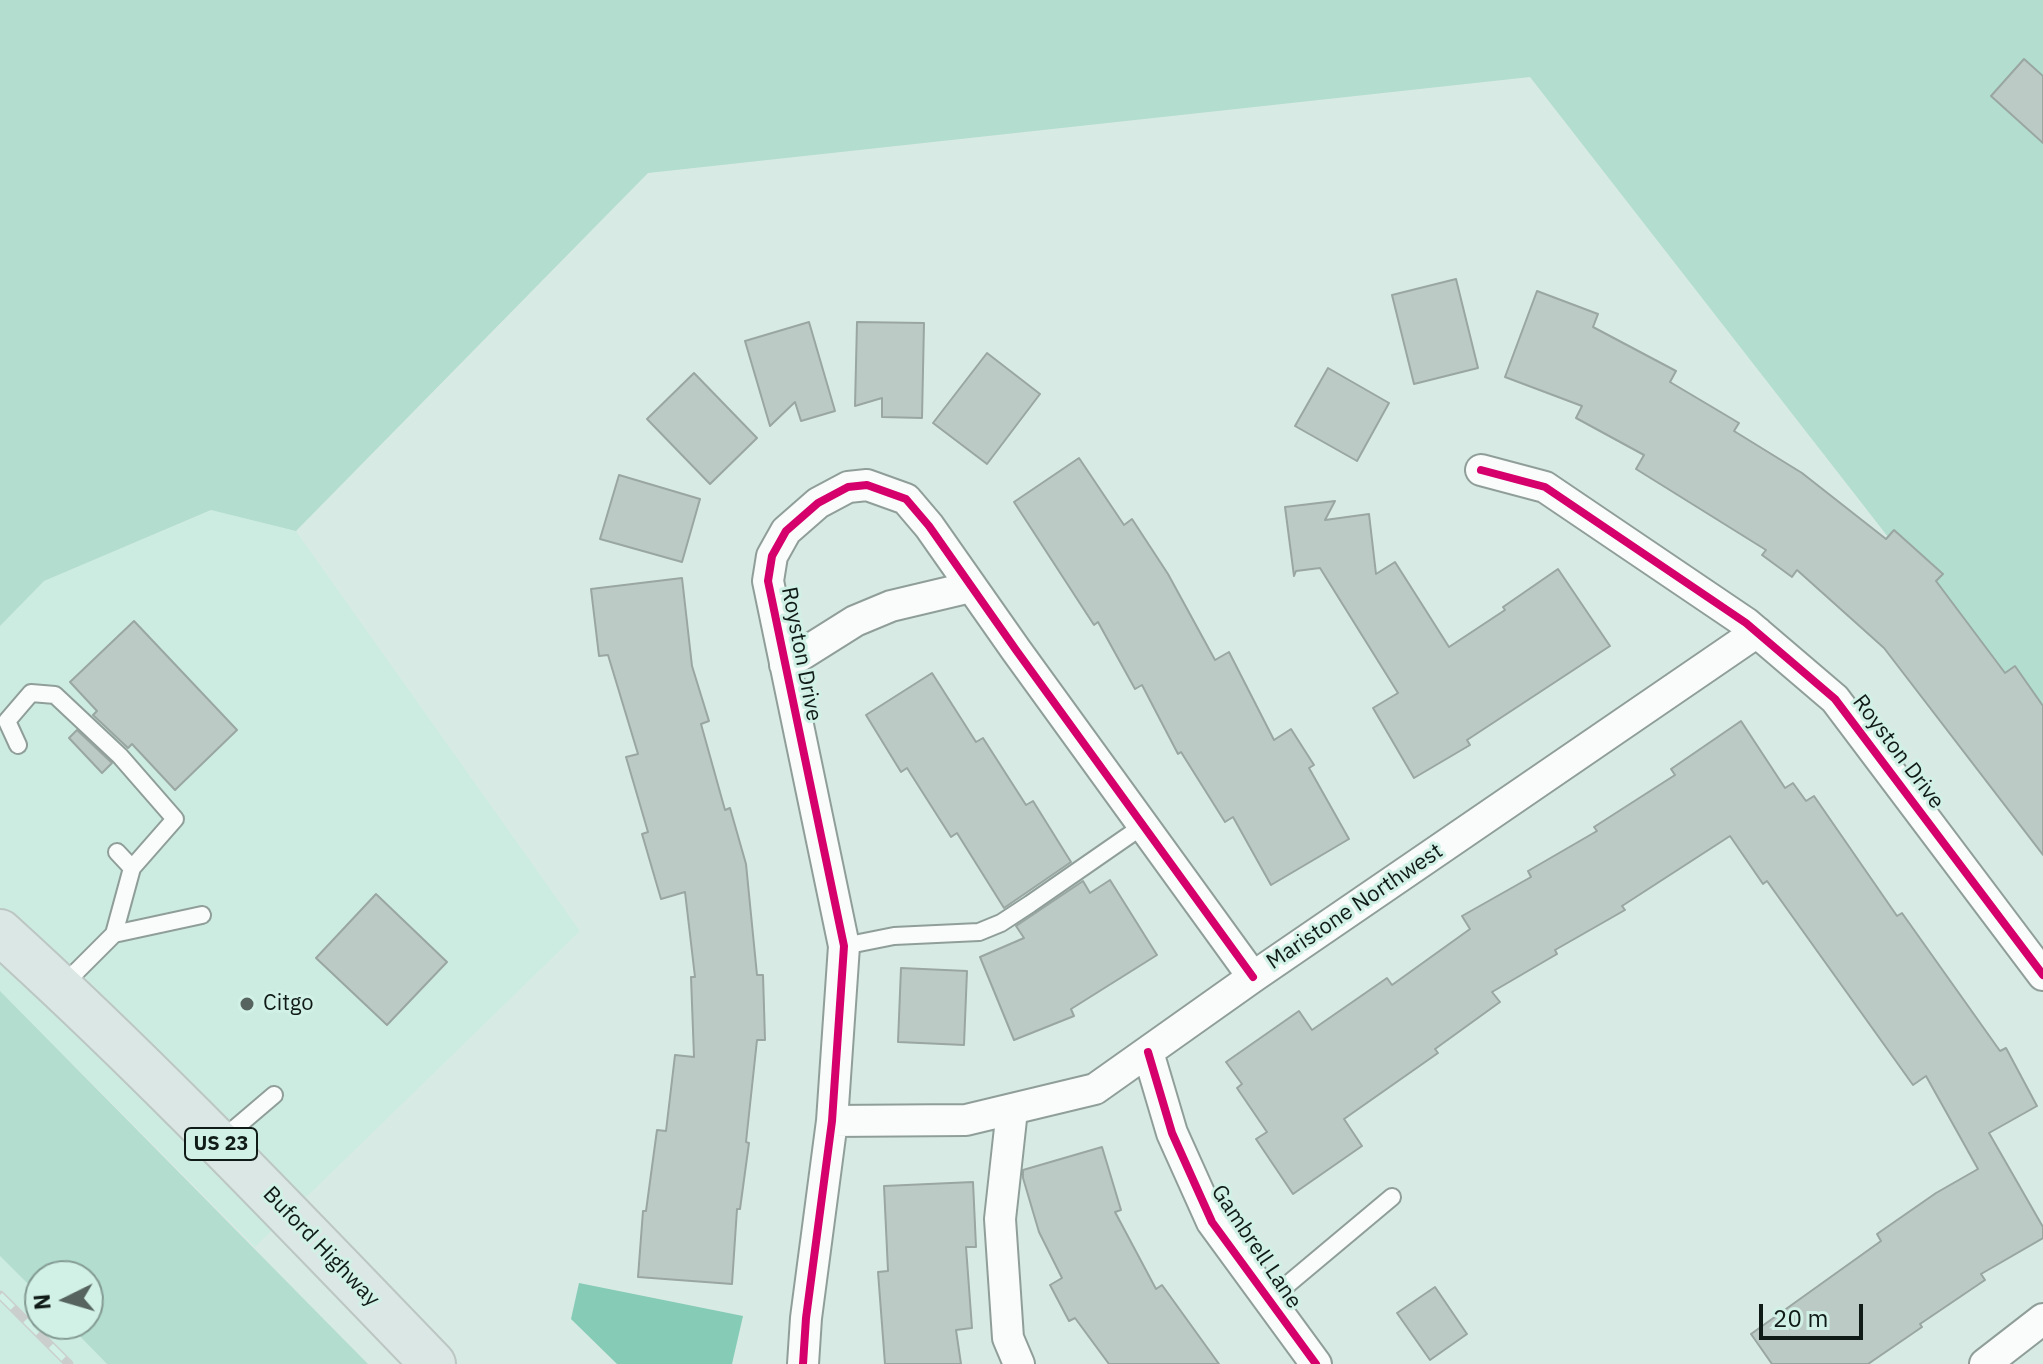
<!DOCTYPE html>
<style>
body{margin:0}
#map{position:relative;width:2043px;height:1364px;overflow:hidden;background:#d8eae4;font-family:"IBM Plex Sans",sans-serif}
canvas{display:block}
.north{position:absolute;left:24px;top:1260px;width:80px;height:80px;box-sizing:border-box;background:#d1f1e6;border:2px solid #849b94;border-radius:50%;rotate:265deg;font-size:22px;font-weight:700;line-height:32px;text-align:center;color:#101b18}
.north::after{content:'';display:block;margin:auto;width:28px;height:36px;background:#56635f;clip-path:polygon(50% 0,100% 100%,50% 72%,0 100%)}
.scale{position:absolute;left:1759px;top:1304px;width:104px;height:36px;box-sizing:border-box;border:4px solid #101b18;border-top:0;padding-left:10px;font-size:24px;line-height:28px;white-space:nowrap;color:#101b18;-webkit-text-stroke:6px #d1f1e6;paint-order:stroke}
</style>
<div id="map">
<canvas width="2043" height="1364"></canvas>
<div class="north">N</div>
<div class="scale">20 m</div>
</div>
<script>
const c = document.querySelector('canvas').getContext('2d');
c.lineJoin = 'round';
function fillPath(path, color) {
  c.fillStyle = color;
  c.fill(path, 'evenodd');
}
function strokePath(path, color, width, dash) {
  c.strokeStyle = color;
  c.lineWidth = width;
  c.lineCap = dash ? 'butt' : 'round';
  c.setLineDash(dash || []);
  c.stroke(path);
}
function write(font, color, halo, rows, align = 'center') {
  c.font = font + ' "IBM Plex Sans",sans-serif';
  c.lineWidth = 6;
  c.setLineDash([]);
  c.textBaseline = 'middle';
  c.strokeStyle = halo;
  c.fillStyle = color;
  for (const [text, x, y, turn = 0] of rows) {
    c.save();
    c.translate(x, y);
    c.rotate((+turn || 0) * Math.PI / 180);
    c.textAlign = isNaN(turn) ? turn : align;
    if (halo) c.strokeText(text, 0, 0);
    c.fillText(text, 0, 0);
    c.restore();
  }
}
const built = new Path2D(`
 M212,510L296,531L580,931L255,1247L0,991V626L44,581Z
 M0,1256L40,1296V1324H68L107,1364H0Z`);
const green = new Path2D(`
 M0,0H2043V736L1530,77L648,173L296,531L211,510L44,581L0,626Z
 M0,991L368,1364H107L68,1324H88V1276H40V1296L0,1256Z`);
const water = new Path2D(`
 M579,1283L743,1316L732,1364H617L571,1319Z`);
const building = new Path2D(`
 M2024,59L2043,76V143L1991,96Z
 M1456,279L1478,368L1414,384L1392,295Z
 M1537,291L1598,314L1593,327L1676,371L1670,382L1739,423L1734,431L1802,473L1886,539L1894,530L1943,574L1936,581L2005,673L2015,666L2043,706V855L1884,648L1797,570L1792,577L1762,555L1766,550L1636,469L1644,455L1576,418L1582,406L1505,377Z
 M809,322L835,411L801,421L795,402L770,426L745,341Z
 M857,322L924,323L922,418L882,417V398L855,406Z
 M987,353L1040,394L987,464L933,423Z
 M1328,368L1389,403L1357,461L1295,426Z
 M694,373L757,438L710,484L647,419Z
 M1079,458L1124,525L1132,519L1168,574L1215,660L1229,652L1274,740L1291,729L1314,765L1309,768L1349,839L1271,885L1233,817L1225,822L1181,752L1178,754L1142,685L1135,689L1098,622L1094,625L1014,502Z
 M619,475L700,499L682,562L600,539Z
 M1335,501L1325,520L1369,514L1376,574L1395,562L1449,647L1505,610L1503,607L1558,569L1610,646L1467,740L1470,745L1414,778L1373,708L1398,693L1320,568L1296,571L1294,576L1285,507Z
 M682,578L692,666L709,721L701,724L725,810L730,808L746,864L757,975H763L765,1040H757L746,1142L749,1143L740,1209H737L732,1284L638,1277L643,1211H646L657,1130L666,1131L675,1055L694,1057L691,977H695L685,892L661,899L642,834L648,832L626,757L638,754L608,655L599,656L591,589Z
 M134,621L237,730L175,790L132,744L128,748L93,715L97,711L70,682Z
 M932,673L976,742L983,738L1026,805L1033,801L1071,862L1004,908L957,833L951,837L907,768L901,772L866,715Z
 M1741,721L1785,788L1793,783L1806,801L1814,796L1897,916L1902,913L2000,1051L2006,1048L2037,1106L1989,1133L2043,1227V1238L1981,1274L1985,1280L1920,1324L1922,1327L1868,1364H1772L1751,1334L1881,1241L1877,1234L1936,1193L1978,1169L1926,1076L1913,1085L1767,881L1763,884L1730,836L1622,906L1625,910L1555,950L1557,954L1492,992L1500,1002L1435,1049L1438,1053L1344,1119L1362,1146L1293,1194L1256,1139L1267,1132L1237,1088L1242,1084L1226,1062L1299,1011L1312,1030L1387,978L1392,985L1470,929L1462,916L1531,877L1528,871L1597,831L1594,827L1675,775L1671,769Z
 M77,730L112,763L102,773L69,738Z
 M1110,880L1157,955L1071,1009L1074,1016L1014,1040L980,957L1024,938L1016,926L1083,881L1090,893Z
 M376,894L447,962L387,1025L316,958Z
 M901,968L967,971L964,1045L898,1042Z
 M1102,1147L1121,1210L1115,1212L1156,1289L1162,1285L1219,1364H1109L1075,1318L1069,1321L1050,1285L1062,1278L1039,1232L1023,1178V1170Z
 M973,1182L976,1247H966L972,1328L956,1330L961,1364H885L878,1272L888,1271L884,1186Z
 M1435,1287L1467,1334L1430,1360L1397,1313Z`);
const lane = new Path2D(`
 M18,745L7,721L31,693L55,695L120,756L175,819L132,868
 M114,934L132,868L117,852
 M844,946L894,936L979,932L1001,923L1030,904L1144,825
 M61,987L114,934L202,915
 M220,1141L274,1095
 M1269,1300L1392,1197`);
const street = new Path2D(`
 M1481,470L1545,487L1746,623L1835,699L2043,975
 M785,665L855,621L891,606L971,587
 M1148,1052L1172,1133L1212,1222L1316,1364
 M1012,1110L1000,1219L1008,1338L1019,1364
 M832,1121L966,1120L1095,1089L1253,977L1757,632
 M803,1364L806,1318L832,1121L844,946L768,581L772,556L786,531L818,503L848,487L867,485L906,499L929,526L1016,650L1253,977
 M1985,1364L2043,1319`);
const primary = new Path2D(`
 M0,932C151,1069 291,1217 433,1364`);
const rail = new Path2D(`
 M0,1295L69,1364`);
const cycleway = new Path2D(`
 M1481,470L1545,487L1746,623L1835,699L2043,975
 M1148,1052L1172,1133L1212,1222L1316,1364
 M803,1364L806,1318L832,1121L844,946L768,581L772,556L786,531L818,503L848,487L867,485L906,499L929,526L1016,650L1253,977`);
const markers = [
 [247,1004,8,"#56635f"]
];
const shields = [
 [221,1144,72]
];
const shieldNames = [
 ["US 23",221,1144]
];
const streetNames = [
 ["Royston Drive",801,654,79],
 ["Royston Drive",1898,752,53],
 ["Maristone Northwest",1355,907,-34],
 ["Buford Highway",321,1247,46],
 ["Gambrell Lane",1256,1247,56]
];
const poiNames = [
 ["Citgo",263,1004]
];
fillPath(built, '#cdece1');
fillPath(green, '#b2ddcf');
fillPath(water, '#85cbb6');
fillPath(building, '#bccac5');
strokePath(building, '#99a6a2', 2);
strokePath(lane, '#909e99', 20);
strokePath(street, '#909e99', 34);
strokePath(primary, '#bcc6c3', 48);
strokePath(lane, '#f9fcfb', 16);
strokePath(street, '#f9fcfb', 30);
strokePath(primary, '#dbe7e4', 44);
strokePath(rail, '#cacfce', 9);
strokePath(rail, '#d1f1e6', 6, [18]);
strokePath(cycleway, '#d6006c', 8);
for (const [x, y, r, color] of markers) {
  const dot = new Path2D();
  dot.arc(x, y, r, 0, 2 * Math.PI);
  c.fillStyle = color;
  c.fill(dot);
  strokePath(dot, '#d1f1e6', 3);
}
for (const [x, y, w] of shields) {
  const box = new Path2D();
  box.roundRect(x - w / 2, y - 16, w, 32, 6);
  c.fillStyle = '#d1f1e6';
  c.fill(box);
  strokePath(box, '#101b18', 2);
}
write('bold 20px', '#101b18', null, shieldNames);
write('22px', '#101b18', '#d1f1e6', streetNames);
write('22px', '#101b18', '#d1f1e6', poiNames, 'left');
</script>
